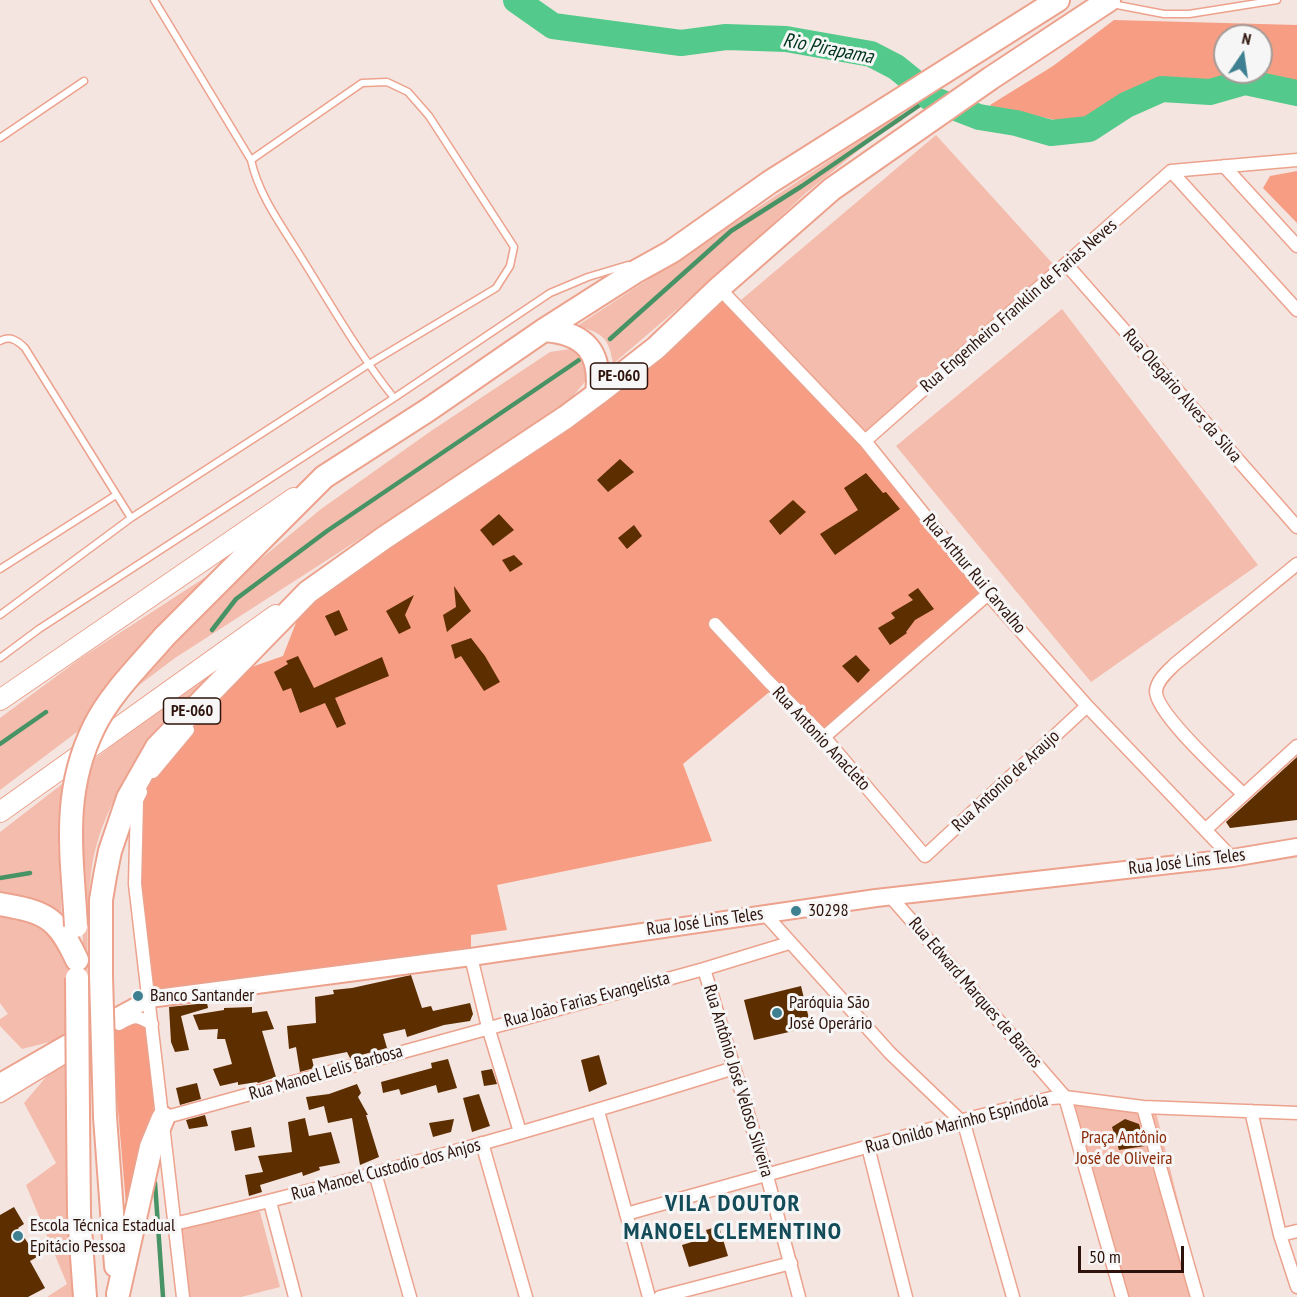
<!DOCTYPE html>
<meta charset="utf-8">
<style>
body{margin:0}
#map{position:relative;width:1297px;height:1297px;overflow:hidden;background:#f5e5e0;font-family:"PT Sans Narrow",sans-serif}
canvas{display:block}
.north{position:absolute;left:1213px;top:24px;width:60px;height:60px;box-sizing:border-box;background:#f6f6f6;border:2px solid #a69b98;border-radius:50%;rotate:13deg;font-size:16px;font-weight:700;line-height:24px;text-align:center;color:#2d130b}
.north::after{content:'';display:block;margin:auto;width:21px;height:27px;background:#3e8091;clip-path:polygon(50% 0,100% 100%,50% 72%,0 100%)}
.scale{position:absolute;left:1078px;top:1246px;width:106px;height:27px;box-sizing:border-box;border:3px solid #2d130b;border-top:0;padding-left:8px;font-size:18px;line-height:21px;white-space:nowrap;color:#2d130b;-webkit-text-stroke:4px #f6f6f6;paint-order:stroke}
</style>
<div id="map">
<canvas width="1297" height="1297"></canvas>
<div class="north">N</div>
<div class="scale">50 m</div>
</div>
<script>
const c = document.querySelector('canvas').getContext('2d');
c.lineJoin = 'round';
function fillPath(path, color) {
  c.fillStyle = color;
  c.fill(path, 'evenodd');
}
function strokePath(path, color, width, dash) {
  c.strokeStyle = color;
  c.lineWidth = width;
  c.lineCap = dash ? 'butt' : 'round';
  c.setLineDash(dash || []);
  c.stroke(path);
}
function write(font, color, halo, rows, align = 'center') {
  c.font = font + ' "PT Sans Narrow",sans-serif';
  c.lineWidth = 6;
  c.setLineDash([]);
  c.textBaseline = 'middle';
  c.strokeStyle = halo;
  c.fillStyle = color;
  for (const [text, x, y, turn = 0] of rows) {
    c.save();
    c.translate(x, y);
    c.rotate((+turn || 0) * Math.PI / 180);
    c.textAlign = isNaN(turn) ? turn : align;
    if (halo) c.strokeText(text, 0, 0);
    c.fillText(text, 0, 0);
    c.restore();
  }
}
const green = new Path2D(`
 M899,115L903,120L870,141L807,192L724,269L613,364C609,337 602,333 577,326Z
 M936,135L1054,265L866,432L741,300Z
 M1062,309L1258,565L1091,682L896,446Z
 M577,348L584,354L588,378L574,395L529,430L175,658L0,790V718L81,658L215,571L139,651L170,650L198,618L245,572L321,509L431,431L550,352Z
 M223,660C167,723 102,787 91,874C86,914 88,956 88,997L84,966L78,835L58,836L62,923L0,896V832Z
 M0,908L77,939V1035L22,1049L0,1026V1019L8,1014L0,1003Z
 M63,1057L77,1061L92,1297H47L67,1284L26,1185L56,1163L24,1103Z
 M1069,1098L1155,1108L1202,1297H1125Z
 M251,1209L260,1212L280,1287L241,1297H188L181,1231L183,1227Z`);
const forest = new Path2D(`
 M1114,20L1297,25V84L1282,83L1246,73L1213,80L1172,79L1148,82L1120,101L1080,123L1060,121L1032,115H1003L990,105L1053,66ZM1225,36H1261V72H1225Z
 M1297,171V223L1263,188L1270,176Z
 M719,288L865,441L987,595L825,736L774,688L683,764L712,841L497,885L507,930L471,935V957L149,999L139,883L144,810L110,851L122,810L226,676L283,656L308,592L465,485Z
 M146,1006L155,1100L149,1132L127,1216L113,1051V1020Z`);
const stream = new Path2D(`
 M610,339L731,231L802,186L930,98
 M212,630L236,599L327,531L579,360
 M0,744L46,712
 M0,878L30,873
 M155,1183L163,1297`);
const river = new Path2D(`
 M516,0L553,26L681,43L726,37L786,39L871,54L896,67L922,88L930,98L979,117L1016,123L1051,133L1089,129L1126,105L1162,89L1210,92L1245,82L1297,93`);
const building = new Path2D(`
 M620,459L634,472L608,492L597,480Z
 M866,473L883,493L886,492L900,509L835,555L820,534L858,510L844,488Z
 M793,500L806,512L780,535L769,521Z
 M499,514L514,530L493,546L480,530Z
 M634,525L642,536L627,549L618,538Z
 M514,555L523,564L510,572L502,560Z
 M454,586L471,611L447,632L443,615L456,607Z
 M918,588L934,609L915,620L906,632L907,633L890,645L878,628L895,618L891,613L913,600L908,595Z
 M414,595L405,615L411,628L399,634L386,611Z
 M339,610L348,630L335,636L325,616Z
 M471,638L485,656L500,682L484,691L461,656L455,659L451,645Z
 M856,655L870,670L858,683L842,666Z
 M298,656L314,688L382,657L389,676L335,698L346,724L337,728L325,703L300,713L291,688L283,691L274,672L288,664L286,661Z
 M1297,757V820L1230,828L1226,822Z
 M411,975L422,1008L431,1006L433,1011L470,1003L473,1014L470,1021L444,1025L407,1037L405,1029L383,1034L387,1048L350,1058L347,1052L312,1059L314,1068L300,1072L296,1047L289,1049L287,1026L316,1023L315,997L334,994L333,990L352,988Z
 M801,986L811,1027L754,1040L744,1000Z
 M207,1003L208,1008L181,1016L189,1050L175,1052L171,1042L169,1007Z
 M252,1007V1013L267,1011L274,1029L262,1031L276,1077L258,1083L257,1082L238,1085V1082L220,1086L213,1069L232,1064L225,1039H217L218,1029L199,1030L193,1015L224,1010V1008Z
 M599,1055L607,1084L589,1092L581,1060Z
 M448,1059L457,1088L438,1093L436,1085L401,1095L399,1089L383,1093L381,1082L432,1068L431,1063Z
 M492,1069L497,1084L484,1086L481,1071Z
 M197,1083L201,1099L180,1105L176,1088Z
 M357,1084L361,1093L358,1097L368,1115H366L379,1157L360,1165L352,1118L328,1123L324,1106L309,1110L306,1097L329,1094Z
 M479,1094L490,1126L472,1132L463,1098Z
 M205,1115L208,1126L189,1129L186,1120Z
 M305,1118L309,1136L331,1132L340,1163L319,1167L320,1170L303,1176L302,1172L260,1185L262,1192L249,1196L245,1175L263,1172L258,1156L292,1152L288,1122Z
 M454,1119L451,1132L433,1137L429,1123Z
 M1125,1119L1139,1124L1145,1146L1119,1150L1112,1127Z
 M251,1127L255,1147L235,1151L231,1131Z
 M14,1207L24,1224L18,1228L37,1257L30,1261L45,1288L28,1297H0V1215Z
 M719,1226L728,1256L689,1267L682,1245L708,1237L706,1230Z`);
const lane = new Path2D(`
 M154,0L251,160C259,196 282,226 301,257C331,305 359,354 394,398
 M1112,4L1164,14H1189L1277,0
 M0,138L84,81
 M0,341C10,335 18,341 25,348L131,518
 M0,569L116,495
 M0,615L131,518L369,364L496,288L510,266L514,247L429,116L408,92L387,82L362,83L251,160
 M0,658L39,629L394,398L550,293L588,277L628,265`);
const street = new Path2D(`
 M1224,166L1297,246
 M1171,171L1297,310
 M1171,171L1297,160
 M1067,265L1297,527
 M719,288L865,441L988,594L1087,706L1232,858
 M865,441L1171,171
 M715,624L768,681L824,737L925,856L1087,706
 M824,737L988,594
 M153,772L188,730
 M141,792L137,800L135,884L183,1297
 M1243,794C1226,777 1155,713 1156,691C1157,680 1168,671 1175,664L1297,564
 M1205,830L1297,746
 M890,896L1065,1097L1122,1297
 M764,913L890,1053L961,1121
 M471,957L488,1027L520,1132
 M704,969L767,1176L799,1297
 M119,1024C135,1015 136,1015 152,1024
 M0,1096L104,1033
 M1143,1107L1197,1297
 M598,1111L649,1297
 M1251,1111L1280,1235L1297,1287
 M163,1118L704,969L789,943
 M963,1120L1013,1297
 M482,1143L526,1297
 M868,1147L906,1297
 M375,1173L410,1297
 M270,1202L295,1297
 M626,1214L963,1120L1051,1098L1065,1097L1143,1107L1297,1113
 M174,1224C363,1180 549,1126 734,1068
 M1280,1235L1297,1231
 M660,1297L791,1263`);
const secondary = new Path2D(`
 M0,1082L66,1044L149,999L471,957L876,898L1232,858L1297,847`);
const primary = new Path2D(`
 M0,700L294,498
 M0,812L276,615`);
const highway = new Path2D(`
 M544,330C586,333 602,353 597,394
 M164,637L324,477L428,410L544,330L635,272L671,252L770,182L1058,0
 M0,904C46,912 57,917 77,960
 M101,976V900L105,876L110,851L128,798L157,747L308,592L384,538L566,417L597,394L656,348L719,288L832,189L991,78L1109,0
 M78,1116L79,1215L85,1297
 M105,1117L116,1266
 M118,1294L151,1147L163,1118`);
const highwayBridge = new Path2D(`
 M76,926C72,854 61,794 94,727C110,694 141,664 164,637
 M101,976L105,1117
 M77,978L78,1116`);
const markers = [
 [796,911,6,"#3e8091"],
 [138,996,6,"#3e8091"],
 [777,1013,6,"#3e8091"],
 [18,1236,6,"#3e8091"]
];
const shields = [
 [619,376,57],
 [192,711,57]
];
const shieldNames = [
 ["PE-060",619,376],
 ["PE-060",192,711]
];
const streetNames = [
 ["Rua Engenheiro Franklin de Farias Neves",1019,306,-41],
 ["Rua Olegário Alves da Silva",1182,396,49],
 ["Rua Arthur Rui Carvalho",974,574,50],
 ["Rua Antonio Anacleto",821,739,47],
 ["Rua Antonio de Araujo",1006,781,-43],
 ["Rua José Lins Teles",1187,862,-7],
 ["Rua José Lins Teles",705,922,-8],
 ["Rua Edward Marques de Barros",975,993,49],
 ["Rua João Farias Evangelista",587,1000,-15],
 ["Rua Manoel Lelis Barbosa",326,1073,-16],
 ["Rua Antônio José Veloso Silveira",738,1081,73],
 ["Rua Onildo Marinho Espindola",957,1124,-15],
 ["Rua Manoel Custodio dos Anjos",386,1170,-15]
];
const poiNames = [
 ["30298",808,911],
 ["Banco Santander",150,996],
 ["Paróquia São",789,1003],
 ["José Operário",789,1024],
 ["Escola Técnica Estadual",30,1226],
 ["Epitácio Pessoa",30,1247]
];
const parkNames = [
 ["Praça Antônio",1124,1138],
 ["José de Oliveira",1124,1159]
];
const waterNames = [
 ["Rio Pirapama",828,49,11]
];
const districtNames = [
 ["VILA DOUTOR",733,1204],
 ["MANOEL CLEMENTINO",733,1232]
];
fillPath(green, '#f4bcac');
fillPath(forest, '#f69d83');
strokePath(stream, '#489365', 4.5);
strokePath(river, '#53ca8b', 26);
fillPath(building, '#5c2e00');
strokePath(lane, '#eca28d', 9);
strokePath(street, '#eca28d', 15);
strokePath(secondary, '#eca28d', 20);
strokePath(primary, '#eca28d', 22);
strokePath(highway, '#eca28d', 26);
strokePath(lane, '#fff', 6);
strokePath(street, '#fff', 12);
strokePath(secondary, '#fff', 16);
strokePath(primary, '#fff', 20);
strokePath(highway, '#fff', 22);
strokePath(highwayBridge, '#eca28d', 26, []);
strokePath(highwayBridge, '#fff', 22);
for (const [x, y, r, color] of markers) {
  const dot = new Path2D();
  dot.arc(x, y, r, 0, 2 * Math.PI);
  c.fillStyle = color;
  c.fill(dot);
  strokePath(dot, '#f6f6f6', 2);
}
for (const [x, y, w] of shields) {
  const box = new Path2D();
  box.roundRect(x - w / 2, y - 13, w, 26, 4.5);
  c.fillStyle = '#f6f6f6';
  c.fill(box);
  strokePath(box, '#2d130b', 1.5);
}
write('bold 16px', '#2d130b', null, shieldNames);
write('18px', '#2d130b', '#f6f6f6', streetNames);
write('18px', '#2d130b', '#f6f6f6', poiNames, 'left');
write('18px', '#8c2b09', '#f6f6f6', parkNames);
write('italic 20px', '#00341c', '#f6f6f6', waterNames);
c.letterSpacing = '1.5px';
write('bold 24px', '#134b58', '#f6f6f6', districtNames);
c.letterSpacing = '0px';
</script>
